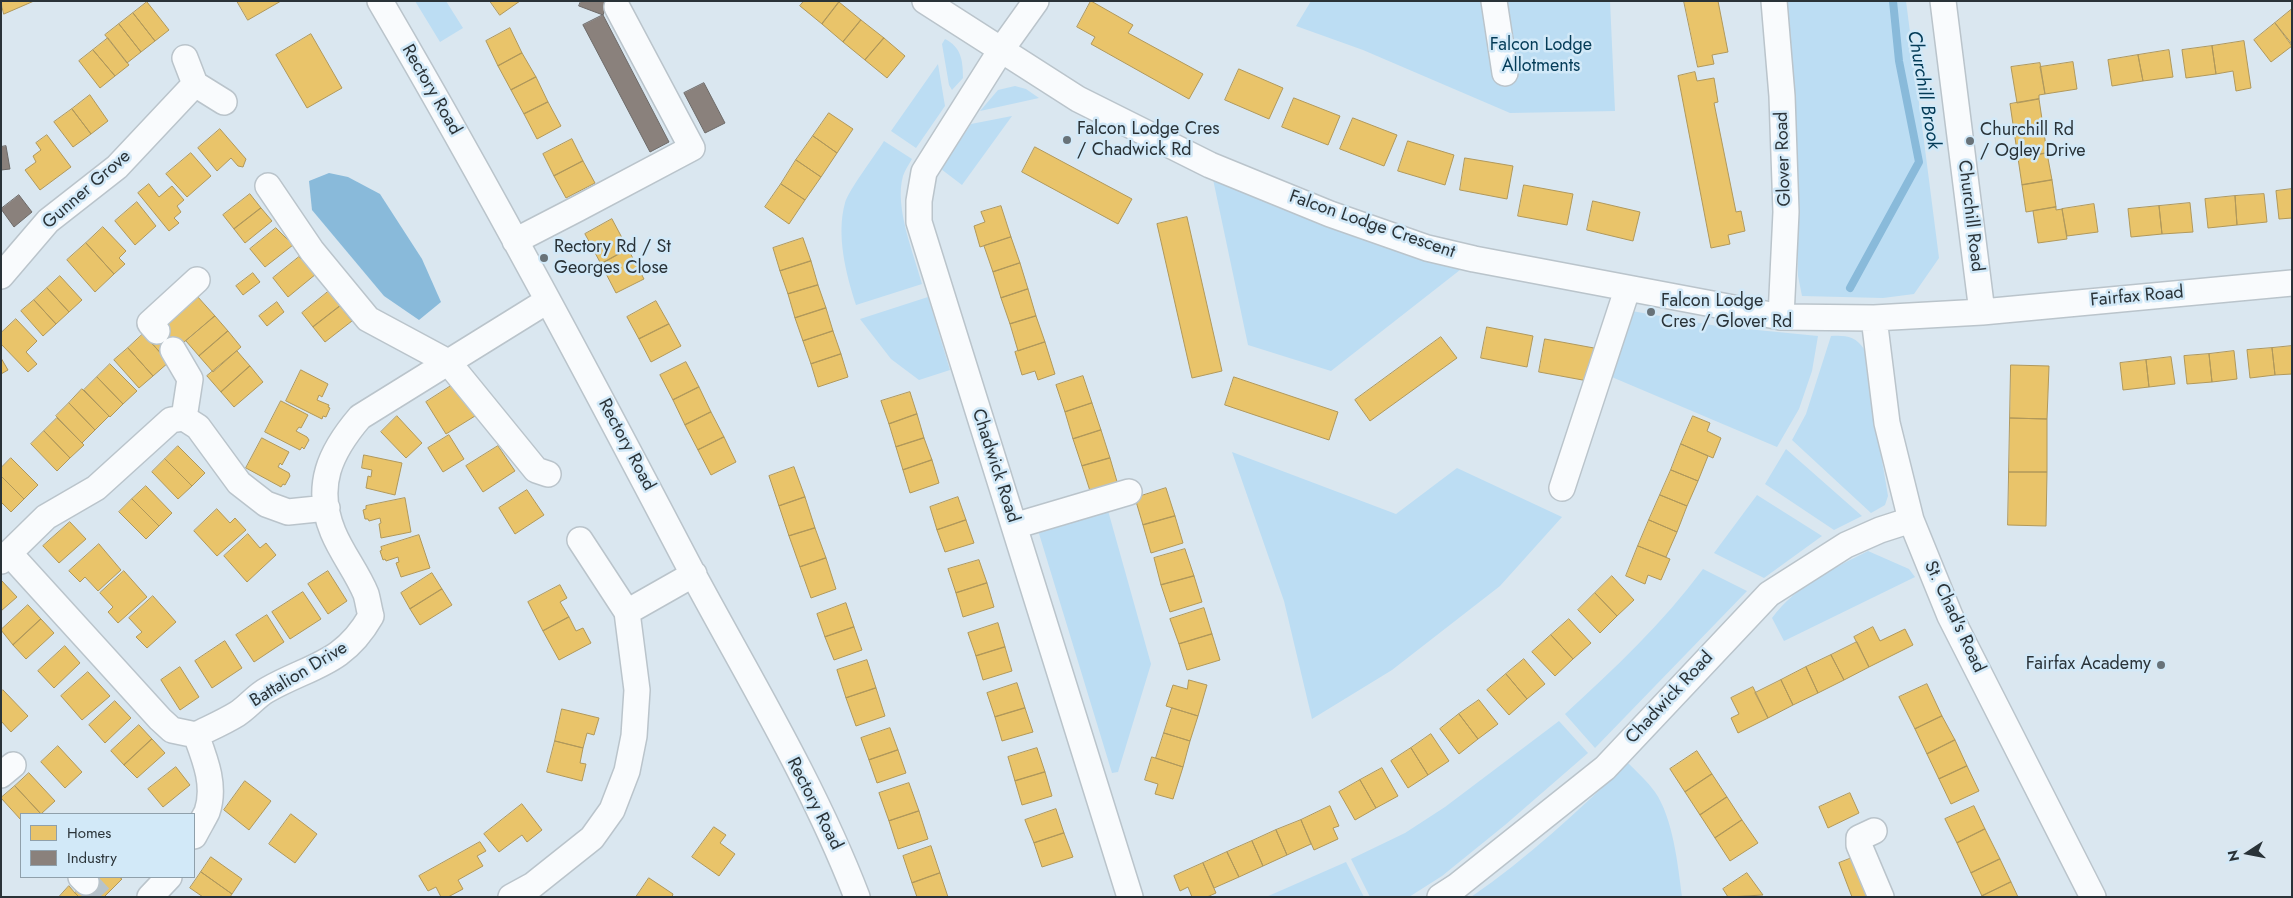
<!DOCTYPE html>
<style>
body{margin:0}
#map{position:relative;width:2293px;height:898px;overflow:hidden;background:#dae7f0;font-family:Jost,sans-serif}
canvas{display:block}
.frame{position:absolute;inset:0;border:2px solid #2a3338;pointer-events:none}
.legend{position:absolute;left:20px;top:813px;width:175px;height:65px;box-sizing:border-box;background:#d2e9f8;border:1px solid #8fa0ab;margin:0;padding:6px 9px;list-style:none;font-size:15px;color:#2a3338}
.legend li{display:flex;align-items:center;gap:10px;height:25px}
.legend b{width:25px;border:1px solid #8fa0ab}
.north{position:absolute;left:2223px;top:828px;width:50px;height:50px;-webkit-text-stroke:4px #d2e9f8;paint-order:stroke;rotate:259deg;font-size:14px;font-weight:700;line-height:20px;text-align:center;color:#2a3338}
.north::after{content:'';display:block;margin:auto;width:18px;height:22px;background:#2a3338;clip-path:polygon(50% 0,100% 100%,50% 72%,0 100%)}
</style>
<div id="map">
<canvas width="2293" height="898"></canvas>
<div class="frame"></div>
<ul class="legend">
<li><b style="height:14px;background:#e9c46a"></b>Homes</li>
<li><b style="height:14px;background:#8a817c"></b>Industry</li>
</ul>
<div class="north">N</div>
</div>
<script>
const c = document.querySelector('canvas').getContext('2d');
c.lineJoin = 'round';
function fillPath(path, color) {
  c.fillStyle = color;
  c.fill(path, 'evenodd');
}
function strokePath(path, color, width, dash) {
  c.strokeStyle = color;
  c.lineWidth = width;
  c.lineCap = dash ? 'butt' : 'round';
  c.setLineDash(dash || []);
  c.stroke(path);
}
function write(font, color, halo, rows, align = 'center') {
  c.font = font + ' Jost,sans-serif';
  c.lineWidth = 5;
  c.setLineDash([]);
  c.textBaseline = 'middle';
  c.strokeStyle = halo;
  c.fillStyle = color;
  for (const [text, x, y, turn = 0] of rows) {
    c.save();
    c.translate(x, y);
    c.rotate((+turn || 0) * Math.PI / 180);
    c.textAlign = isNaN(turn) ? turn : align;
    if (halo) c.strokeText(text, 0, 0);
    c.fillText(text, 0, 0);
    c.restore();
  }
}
const green = new Path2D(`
 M415,1H446L463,28L440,42Z
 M1311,1H1610L1615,111L1510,113L1363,50L1296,26Z
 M1784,1H1906L1939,258L1914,294L1883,298L1802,296L1798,276L1795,106Z
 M945,39C961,47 963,60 963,78L952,90L949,85L942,44Z
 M938,64L945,106L916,148L891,131Z
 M1015,86L1026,89L1039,98L980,111L998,90Z
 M1012,116L962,185L941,169L971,124Z
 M884,141L912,159C909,164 905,170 903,176C894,207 914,254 922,284L856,305C846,274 836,235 845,203C848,191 876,154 884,141Z
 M1210,165L1474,259L1331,371L1248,345Z
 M928,297L950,370L919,380L891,359L860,319Z
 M1626,310L1717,326L1818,336L1812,371L1799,409L1777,447L1607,375Z
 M1831,336C1844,335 1856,336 1864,349C1870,357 1869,369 1869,379C1873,418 1882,457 1888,496L1885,505L1871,513L1792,440L1806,414Z
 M1786,449L1862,516L1834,530L1765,484Z
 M1232,452L1396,514L1457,468L1562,517L1500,586L1392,670L1312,719L1284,601Z
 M1757,495L1822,536L1764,578L1714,553Z
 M1107,507L1151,664L1118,772L1112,773L1037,527Z
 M1868,551L1909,569L1915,577L1784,641L1772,618C1795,586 1834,568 1868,551Z
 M1703,569L1747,591L1595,748L1565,714C1615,668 1663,623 1703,569Z
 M1559,721L1588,753L1505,825L1442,876L1409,897H1370L1351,859L1405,833L1445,807Z
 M1628,763C1637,772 1647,781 1655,792C1673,818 1678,865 1682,897H1471C1528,858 1579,810 1628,763Z
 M1346,862L1364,897H1266Z`);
const water = new Path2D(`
 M329,173L348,177L380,194L422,259L441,302L419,320L384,296L312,210L309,181Z`);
const homes = new Path2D(`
 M1,1H34L4,14Z
 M237,1H281L248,20Z
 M490,1H520L500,15Z
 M804,1H839V2L822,24L800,6Z
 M1091,1L1133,25L1128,33L1203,74L1189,99L1091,44L1095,37L1077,27Z
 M1684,1H1718L1728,52L1712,55L1714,64L1698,67Z
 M147,2L169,30L155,41L133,13Z
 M839,2L861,20L843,42L822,24Z
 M2292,9V44L2275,23Z
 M133,13L155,41L141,52L119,24Z
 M861,20L884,38L865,60L843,42Z
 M2275,23L2292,46L2271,62L2254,40Z
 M119,24L141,52L127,63L105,35Z
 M510,28L522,53L498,66L486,41Z
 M311,34L342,88L307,108L276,55Z
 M108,38L129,65L115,76L93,50Z
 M884,38L905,56L887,78L865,60Z
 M2244,41L2251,88L2236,91L2233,71L2216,74L2212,46Z
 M2212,46L2216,74L2186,78L2182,50Z
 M93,50L115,76L100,88L79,61Z
 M2169,50L2173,77L2143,81L2138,55Z
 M522,53L536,77L511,90L498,66Z
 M2138,55L2143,81L2112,86L2108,60Z
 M2073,62L2077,89L2045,94L2040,67Z
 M2040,63L2045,94L2039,95V99L2017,103L2011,67Z
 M1239,69L1283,88L1269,119L1225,100Z
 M1695,72L1697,81L1714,78L1718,102L1714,103L1736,212L1741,211L1745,231L1728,235L1730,244L1711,248L1678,76Z
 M536,77L548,102L524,114L511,90Z
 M90,95L108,121L91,134L72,109Z
 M1294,98L1340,116L1328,145L1282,127Z
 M2039,99L2043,126L2014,131L2010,104Z
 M548,102L561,126L537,139L524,114Z
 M72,109L91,134L73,147L54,122Z
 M829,113L853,129L837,153L813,136Z
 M1353,118L1397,135L1384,166L1340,149Z
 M2043,126L2047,153L2018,158L2014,131Z
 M220,129L246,159L243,167L238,166L231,158L217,171L198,148Z
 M47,135L71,167L40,190L25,170L36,162L33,156L41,150L36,143Z
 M813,136L837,153L821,177L796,160Z
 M572,139L583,161L554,176L543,154Z
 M1408,141L1454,155L1445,185L1398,171Z
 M1035,147L1132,199L1118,224L1022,172Z
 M191,153L211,176L187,197L166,174Z
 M2047,153L2052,180L2022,185L2018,158Z
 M1465,158L1513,166L1507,199L1460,190Z
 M796,160L821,177L805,200L781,184Z
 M583,161L595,183L566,198L554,176Z
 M2052,180L2056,207L2026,212L2022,185Z
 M149,184L159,197L172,186L184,200L177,206L181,212L174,218L179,223L169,231L138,193Z
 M781,184L805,200L789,224L765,207Z
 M1524,185L1573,194L1567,225L1518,216Z
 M2292,189V218L2279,219L2276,191Z
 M250,194L261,208L234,229L223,215Z
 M2264,194L2267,222L2237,225L2235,196Z
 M2235,196L2237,225L2208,228L2205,199Z
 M1593,201L1640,212L1633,241L1587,230Z
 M137,202L156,226L135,245L115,221Z
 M2190,203L2193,232L2162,234L2159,206Z
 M2094,204L2098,232L2067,236L2062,209Z
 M1001,206L1011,237L980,247L974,226L985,222L981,212Z
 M2159,206L2162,234L2131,237L2128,209Z
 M2056,207V210L2062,209L2067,239L2038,243L2033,211Z
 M261,208L272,221L245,243L234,229Z
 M1187,217L1222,371L1192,378L1157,224Z
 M612,219L628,249L601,264L585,234Z
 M103,227L126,251L119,258L125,264L114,274L86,243Z
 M276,228L293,245L265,267L250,249Z
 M1011,237L1020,263L993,272L984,246Z
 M803,238L811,261L780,271L773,248Z
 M86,243L114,274L95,292L67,260Z
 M628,249L644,279L616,293L601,264Z
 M299,257L316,274L288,297L273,278Z
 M811,261L818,285L788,294L780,271Z
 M1020,263L1028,289L1001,298L993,272Z
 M253,273L260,282L243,295L236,286Z
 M60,276L82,300L69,312L47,288Z
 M818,285L826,308L795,318L788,294Z
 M47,288L69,312L56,324L34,300Z
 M1028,289L1036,316L1010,324L1001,298Z
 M329,291L340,306L313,327L302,313Z
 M197,296L215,316L165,358L148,339Z
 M34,300L56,324L43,336L21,311Z
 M656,301L669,324L639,339L627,317Z
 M277,302L284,312L267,326L259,316Z
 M340,306L352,321L325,342L313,327Z
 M826,308L833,331L803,341L795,318Z
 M215,316L228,331L199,356L186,341Z
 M1036,316L1045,342L1018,351L1010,324Z
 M16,319L37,341L26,352L37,364L28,372L1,344V333Z
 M669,324L681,346L651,362L639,339Z
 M1487,327L1533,336L1527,367L1481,358Z
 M228,331L241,347L213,372L199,356Z
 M833,331L841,354L811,364L803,341Z
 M143,334L169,362L153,376L128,348Z
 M1441,337L1457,358L1370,421L1355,400Z
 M1545,339L1594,348L1588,381L1539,372Z
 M1045,342L1055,374L1038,380L1035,371L1022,375L1015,352Z
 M2292,346V374L2275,375L2272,348Z
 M128,348L153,376L139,388L114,360Z
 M2272,348L2275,375L2250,378L2247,350Z
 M237,351L250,366L221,392L207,376Z
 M2234,351L2237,379L2212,382L2209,354Z
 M841,354L848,377L818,387L811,364Z
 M2209,354L2212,382L2187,384L2184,356Z
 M2171,357L2175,384L2149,387L2146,360Z
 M1,358L8,370L1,374Z
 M2146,360L2149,387L2123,390L2120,363Z
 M686,362L699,387L673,400L660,375Z
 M110,364L137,391L123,404L97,377Z
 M2011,365L2049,366L2047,419L2010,418Z
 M250,366L263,382L234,407L221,392Z
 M301,370L328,384L322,397L319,395L317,400L329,405L328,407L330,408L326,417L323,416L322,419L286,401Z
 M1083,376L1092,403L1065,412L1056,385Z
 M97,377L123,404L110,417L84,390Z
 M1234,377L1338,412L1329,440L1225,405Z
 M454,384L475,416L446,434L426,402Z
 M699,387L711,412L685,425L673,400Z
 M82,389L109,416L95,430L69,403Z
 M910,392L917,414L889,424L881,401Z
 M281,401L308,415L301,428L299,427L296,431L307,437L309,440L304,449L302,447L300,450L265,432Z
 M69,403L95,430L82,443L56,416Z
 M1092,403L1101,430L1073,439L1065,412Z
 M711,412L724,437L698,450L685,425Z
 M917,414L924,438L896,447L889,424Z
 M397,416L422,443L406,458L381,432Z
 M1693,416L1710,423L1707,431L1721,438L1713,458L1681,444Z
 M57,418L84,445L70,458L44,431Z
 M2010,418L2047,419V472H2009Z
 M1101,430L1110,458L1082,466L1073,439Z
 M44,431L70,458L57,471L31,444Z
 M449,435L464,459L443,472L428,448Z
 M724,437L736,462L711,475L698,450Z
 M262,438L289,452L282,465L280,463L278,467L289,473L290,476L285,485L283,484L281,487L246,468Z
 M924,438L932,460L903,470L896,447Z
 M1681,444L1708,456L1698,481L1671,470Z
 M178,446L205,473L192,486L165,459Z
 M498,446L515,471L483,492L466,466Z
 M364,455L402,463L395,495L366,488L368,476L371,477L372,470L362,468Z
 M11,458L38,485L24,499L1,476V468Z
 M1110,458L1118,485L1091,494L1082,466Z
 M165,459L192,486L178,499L152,472Z
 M932,460L939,483L910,493L903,470Z
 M794,467L805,497L779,506L769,476Z
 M1671,470L1698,481L1687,506L1660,495Z
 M2009,472H2047L2046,526L2008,525Z
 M1,476L24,499L11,512L1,502Z
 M146,486L172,513L159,526L132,499Z
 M1166,488L1175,516L1143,525L1135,498Z
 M527,490L544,515L515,534L499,508Z
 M1660,495L1687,506L1677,532L1649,520Z
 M805,497L815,528L789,536L779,506Z
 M958,497L966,520L937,530L930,507Z
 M405,498L411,532L381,538L379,524L381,523L380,518L369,521L368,519H365L363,510L366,509V506Z
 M132,499L159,526L146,539L119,512Z
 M217,509L230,523L235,518L246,530L217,556L194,531Z
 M1175,516L1183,543L1151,553L1143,525Z
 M966,520L974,543L945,552L937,530Z
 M1649,520L1677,532L1666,557L1638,546Z
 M70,522L86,539L59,563L43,546Z
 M815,528L826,558L800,567L789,536Z
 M248,534L260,548L266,543L276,555L247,582L224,556Z
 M419,535L430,568L401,577L396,563L399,562L398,557L386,561L385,559L383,560L380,551L382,550L381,547Z
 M99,544L121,570L98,591L85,577L80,582L69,571Z
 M1638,546L1670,559L1661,580L1648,575L1645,584L1626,576Z
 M1185,549L1194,576L1161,585L1154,558Z
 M826,558L836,589L811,598L800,567Z
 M979,560L987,583L956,593L948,569Z
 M124,571L147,597L118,623L108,612L113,607L100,593Z
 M328,571L347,601L328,614L308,584Z
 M432,573L442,589L410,609L401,593Z
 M1194,576L1202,602L1170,612L1161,585Z
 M1612,576L1634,600L1617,616L1595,593Z
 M1,580L17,597L1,611Z
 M987,583L994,607L963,617L956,593Z
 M560,585L567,598L560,602L569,617L543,631L528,602Z
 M442,589L452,605L420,625L410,609Z
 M303,592L321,619L290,639L272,612Z
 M1595,593L1617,616L1600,633L1578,610Z
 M153,596L176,622L147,648L136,637L142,632L129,618Z
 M846,603L854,627L825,637L817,614Z
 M28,605L41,619L13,645L1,630Z
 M1204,608L1212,634L1179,644L1170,619Z
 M267,615L284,642L254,662L236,635Z
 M569,617L576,631L583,628L591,643L559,660L543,631Z
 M41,619L54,633L26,659L13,645Z
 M1569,619L1591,643L1573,659L1551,635Z
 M998,623L1005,647L976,656L968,633Z
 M854,627L862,650L834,660L825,637Z
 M1873,627L1880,641L1905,629L1913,645L1869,667L1854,637Z
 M1212,634L1220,660L1187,670L1179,644Z
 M1551,635L1573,659L1555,676L1532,652Z
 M225,641L242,668L212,688L195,661Z
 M1857,642L1869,667L1844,680L1831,655Z
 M65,646L80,663L54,688L38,671Z
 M1005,647L1012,671L983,680L976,656Z
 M1831,655L1844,680L1818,693L1806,667Z
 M1524,659L1545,684L1527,699L1506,674Z
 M867,660L876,688L846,698L837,670Z
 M180,667L199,697L180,710L161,680Z
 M1806,667L1818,693L1793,705L1781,680Z
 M88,672L110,696L82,720L61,696Z
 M1506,674L1527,699L1509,715L1487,690Z
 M1189,680L1207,685L1198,716L1166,706L1173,685L1187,689Z
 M1781,680L1793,705L1768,718L1755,693Z
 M1017,683L1025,708L995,717L987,693Z
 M1927,684L1942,716L1915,729L1899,697Z
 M1753,687L1768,718L1738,733L1731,718L1739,714L1731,698Z
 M876,688L885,716L856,726L846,698Z
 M3,690L28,716L11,732L1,721V692Z
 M1479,700L1498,724L1478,739L1459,714Z
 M115,701L131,718L105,743L89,725Z
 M1025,708L1033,732L1002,741L995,717Z
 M1172,708L1198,716L1190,741L1164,733Z
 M562,709L599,718L594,735L587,733L583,748L555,741Z
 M1459,714L1478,739L1459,754L1440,729Z
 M1942,716L1955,740L1927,754L1915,729Z
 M139,725L152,739L124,765L111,751Z
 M890,728L898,750L869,760L861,738Z
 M1164,733L1190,741L1183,767L1156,758Z
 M1431,734L1449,761L1428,775L1411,748Z
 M152,739L165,753L137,778L124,765Z
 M1955,740L1967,766L1939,779L1927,754Z
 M555,741L583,748L580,763L586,764L582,781L547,772Z
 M58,746L82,772L65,788L41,762Z
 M1037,748L1045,772L1015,781L1008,757Z
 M1411,748L1428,775L1408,788L1391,761Z
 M898,750L906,773L877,783L869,760Z
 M1697,751L1712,774L1685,792L1670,769Z
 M1152,757L1183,767L1173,799L1155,794L1158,784L1145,780Z
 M1967,766L1979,791L1951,804L1939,779Z
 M176,767L190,785L163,807L148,789Z
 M1382,768L1398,796L1376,808L1360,780Z
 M1045,772L1052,796L1022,805L1015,781Z
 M29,773L55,801L41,814L15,786Z
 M1712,774L1727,797L1700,815L1685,792Z
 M1360,780L1376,808L1355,820L1339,792Z
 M245,781L271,801L249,830L224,810Z
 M909,783L919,811L889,821L879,793Z
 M15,786L41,814H21V820L1,798Z
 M1850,793L1859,813L1828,828L1819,807Z
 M1727,797L1742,820L1715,838L1700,815Z
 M522,804L542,830L527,842L522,835L499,852L484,834Z
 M1330,806L1339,826L1333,828L1338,839L1314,850L1301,820Z
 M1974,806L1985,829L1957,843L1945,819Z
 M1056,809L1064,833L1034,843L1025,820Z
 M919,811L928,839L898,849L889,821Z
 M291,814L317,834L295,863L269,844Z
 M1301,820L1311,844L1287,855L1276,830Z
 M1742,820L1758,843L1730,861L1715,838Z
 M714,827L726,835L720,843L735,854L719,876L692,857Z
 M1985,829L2000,859L1971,873L1957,843Z
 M1276,830L1287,855L1263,866L1252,841Z
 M1064,833L1073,857L1042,867L1034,843Z
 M1252,841L1263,866L1239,877L1227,852Z
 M480,842L486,851L477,856L483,866L458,880L463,889L448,897H441L436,887L428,891L419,876Z
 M931,846L940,873L912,883L903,856Z
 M1227,852L1239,877L1214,888L1203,863Z
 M1857,856L1874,897H1852L1839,863Z
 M211,857L242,879L232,894L201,872Z
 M2000,859L2011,882L1982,896L1971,873Z
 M1203,863L1216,893L1207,897H1192L1188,887L1180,891L1174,876Z
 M201,872L232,894L230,897H203L190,888Z
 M940,873L948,897H917L912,883Z
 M1747,873L1763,895L1728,897L1723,889Z
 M91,877H119L122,879L104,897H79L75,893Z
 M649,878L673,894L672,897H636Z
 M2011,882L2018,897H1983L1982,896Z
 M69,886L75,893L79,897H59Z`);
const industry = new Path2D(`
 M581,1H608L603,15L579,6Z
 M603,15L669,142L650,152L583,25Z
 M704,83L725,123L705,133L684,93Z
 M6,146L10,169L1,170V147Z
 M19,195L32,212L14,227L1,209Z`);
const stream = new Path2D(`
 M1850,288L1919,162L1899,61L1893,1`);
const minorTunnel = new Path2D(`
 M86,882L100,897`);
const minor = new Path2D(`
 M380,1C490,189 592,381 693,574C750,680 814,785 857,897
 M925,1L1078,99L1210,165L1330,214L1427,248L1474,259L1781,317L1874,318L1982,312L2292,283
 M1036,1L1001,50L924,172L919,201V222L1130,897
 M1494,1L1505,73
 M1774,1L1782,96L1786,212L1781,317
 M1943,1L1982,312
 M185,58L195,84L224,102
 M268,186L312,251L368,319L448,362L536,470L548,474
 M515,241L577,209L692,148L617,7
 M1,276L48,221L117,167L195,84
 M1874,318L1887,423L1911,520L1950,616L2093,897
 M157,331L150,323L197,280
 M173,350L190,379L184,418
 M1562,488L1627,290
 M1014,526L1129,492
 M9,553L160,719L172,730L196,735C210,728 224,722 237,714C248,707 256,696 267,690C311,665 343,665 371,616C369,609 368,601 366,594C357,572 342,554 333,532C314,486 330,452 360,417L547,301
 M1,561L46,517L96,488L171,420L184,418L198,427L239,483L266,504L288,512L327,508
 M627,612L694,574
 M1,775L13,765
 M1874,831L1859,838V845L1881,897
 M194,836C198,828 203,820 207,812C216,786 205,759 196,735
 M81,877L86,882
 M150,897L169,877
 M511,897L533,885L592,838L612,810L627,771L634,736L637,690L627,612L580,540
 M1440,897L1457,886L1605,768L1769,594L1846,545L1880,530L1911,520`);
const markers = [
 [1067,140,5,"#687278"],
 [1970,141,5,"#687278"],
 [544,258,5,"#687278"],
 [1651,312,5,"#687278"],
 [2161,665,5,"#687278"]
];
const parkNames = [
 ["Falcon Lodge",1541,46],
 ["Allotments",1541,67]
];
const streetNames = [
 ["Rectory Road",431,90,60],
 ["Glover Road",1784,159,-92],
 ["Gunner Grove",87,190,-41],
 ["Churchill Road",1970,216,83],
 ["Falcon Lodge Crescent",1372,225,19],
 ["Fairfax Road",2137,297,-5],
 ["Rectory Road",626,445,62],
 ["Chadwick Road",995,466,72],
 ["St. Chad's Road",1954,617,65],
 ["Battalion Drive",299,675,-31],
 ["Chadwick Road",1670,698,-47],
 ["Rectory Road",814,804,63]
];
const poiNames = [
 ["Falcon Lodge Cres",1077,130],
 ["/ Chadwick Rd",1077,151],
 ["Churchill Rd",1980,131],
 ["/ Ogley Drive",1980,152],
 ["Rectory Rd / St",554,248],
 ["Georges Close",554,269],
 ["Falcon Lodge",1661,302],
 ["Cres / Glover Rd",1661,323],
 ["Fairfax Academy",2151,665,"right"]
];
const waterNames = [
 ["Churchill Brook",1923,90,80]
];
fillPath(green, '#bcddf3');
fillPath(water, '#89bada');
fillPath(homes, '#e9c46a');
strokePath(homes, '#b0985b', 1);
fillPath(industry, '#8a817c');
strokePath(industry, '#6d6a68', 1);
strokePath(stream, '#89bada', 8);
strokePath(minorTunnel, '#b7c3cb', 25, [25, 12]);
strokePath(minor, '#bac4cb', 28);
strokePath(minor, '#f9fbfd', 25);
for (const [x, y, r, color] of markers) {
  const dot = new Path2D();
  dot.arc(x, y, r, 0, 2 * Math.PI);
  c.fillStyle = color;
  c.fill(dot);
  strokePath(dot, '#d2e9f8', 2);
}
write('18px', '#033b57', '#d2e9f8', parkNames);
write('18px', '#2a3338', '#d2e9f8', streetNames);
write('18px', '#2a3338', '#d2e9f8', poiNames, 'left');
write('italic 19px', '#033b57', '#d2e9f8', waterNames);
</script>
